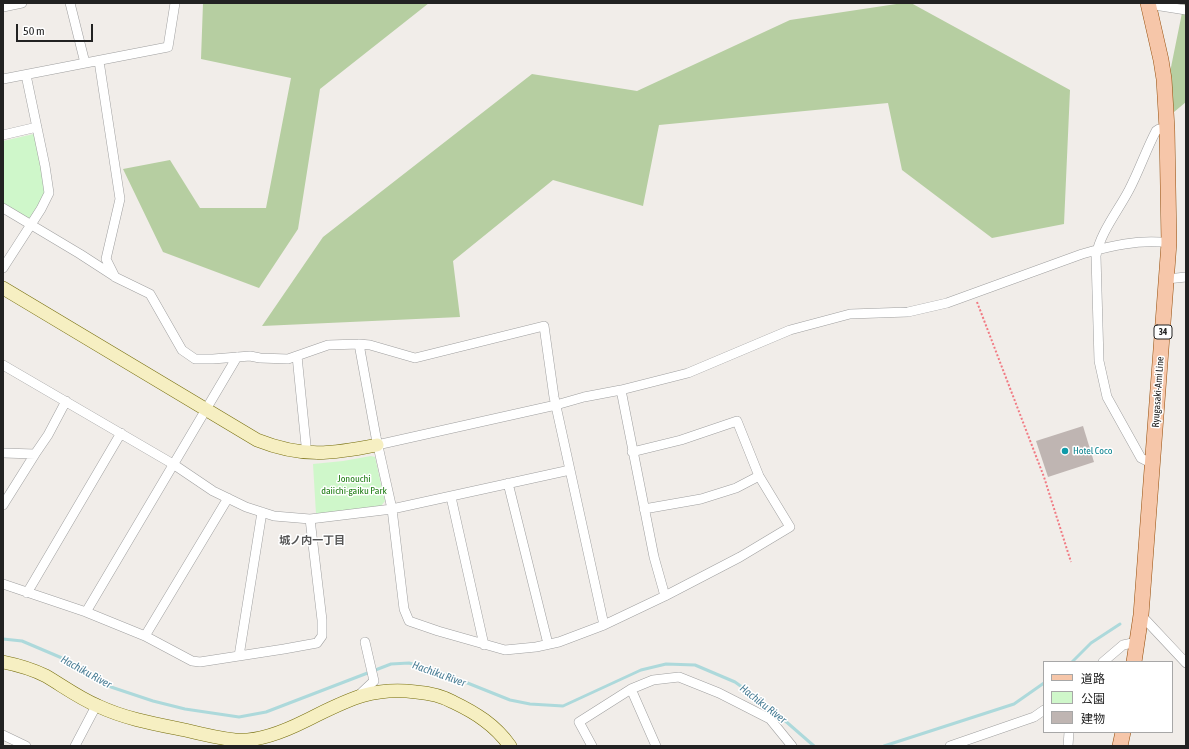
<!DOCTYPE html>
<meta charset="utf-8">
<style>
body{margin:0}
#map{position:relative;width:1189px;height:749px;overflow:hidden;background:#f1ede9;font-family:"Asap Condensed","Noto Sans JP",sans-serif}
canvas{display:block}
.frame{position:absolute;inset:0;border:4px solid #222;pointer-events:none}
.legend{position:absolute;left:1043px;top:661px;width:130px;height:72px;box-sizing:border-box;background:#fff;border:1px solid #a7a7a7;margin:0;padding:5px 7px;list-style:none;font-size:12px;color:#222}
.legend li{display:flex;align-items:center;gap:8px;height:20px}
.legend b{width:20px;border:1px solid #a7a7a7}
.scale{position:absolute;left:16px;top:24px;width:77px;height:18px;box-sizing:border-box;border:2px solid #222;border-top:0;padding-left:5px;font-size:12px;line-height:14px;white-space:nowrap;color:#222;-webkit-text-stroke:3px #fff;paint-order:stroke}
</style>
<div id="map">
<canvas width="1189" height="749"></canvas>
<div class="frame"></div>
<ul class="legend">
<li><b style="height:5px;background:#f6c6a9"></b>道路</li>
<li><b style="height:11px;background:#cff7ca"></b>公園</li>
<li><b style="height:11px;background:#bfb5b2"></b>建物</li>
</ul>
<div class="scale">50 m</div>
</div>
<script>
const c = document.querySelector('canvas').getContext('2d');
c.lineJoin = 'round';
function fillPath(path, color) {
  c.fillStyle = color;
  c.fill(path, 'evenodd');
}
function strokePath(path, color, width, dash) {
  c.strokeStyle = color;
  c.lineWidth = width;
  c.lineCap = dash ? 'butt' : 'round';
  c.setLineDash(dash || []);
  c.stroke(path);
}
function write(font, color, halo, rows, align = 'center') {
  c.font = font + ' "Asap Condensed","Noto Sans JP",sans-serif';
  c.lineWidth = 3;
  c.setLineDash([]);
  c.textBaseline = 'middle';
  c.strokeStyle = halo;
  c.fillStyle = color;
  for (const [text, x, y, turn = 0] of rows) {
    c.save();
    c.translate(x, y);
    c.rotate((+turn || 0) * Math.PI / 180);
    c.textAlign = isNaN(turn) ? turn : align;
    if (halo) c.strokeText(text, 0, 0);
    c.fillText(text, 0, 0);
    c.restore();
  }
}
const forest = new Path2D(`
 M203,3H429L320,89L298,229L259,288L163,252L123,169L170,160L200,208H266L291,78L201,59Z
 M903,3H911L1070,90L1064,224L992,238L902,170L888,103L659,125L643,206L553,180L453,261L460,317L262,326L323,237L532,74L637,91L790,20Z
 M1184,3H1186V102L1174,112L1169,77Z`);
const park = new Path2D(`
 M38,133L49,193L30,224L3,208V141Z
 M371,456L375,457L385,501L381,506L316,514L313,464L343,461Z`);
const stream = new Path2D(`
 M3,639L22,641L62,658L111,687L153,701L185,709L239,717L266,712L391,664L409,663L445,674L510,700L530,704L563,706L641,670L666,664L695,665L735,682L767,705L814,746
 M1072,662L1091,643L1120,624
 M884,746L1014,704L1044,683`);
const building = new Path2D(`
 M1083,426L1094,462L1048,477L1036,441Z`);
const path = new Path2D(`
 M977,302L1044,477L1071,562`);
const street = new Path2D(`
 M70,3L85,63
 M1148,4L1186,10
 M3,7L22,3
 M99,61L120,199L106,259L115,277L150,294L182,350L195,359H213L250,356L260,358L288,359L328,345L359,344L370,345L415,358L544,326L554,397L604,625
 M3,79L168,47L175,3
 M3,135L37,127
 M3,208L80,254L114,276
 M3,268L41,209L49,193L45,166L26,75
 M1167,279L1186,277
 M359,344L376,437L392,509L404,609L409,621L438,631L505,650L536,647L559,642L604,625L665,596L740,557L790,527L759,476L737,421L681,440L632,452
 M297,356L306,445L305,453
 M3,365L173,464L213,491L246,507L274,516L310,519L392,509L570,470
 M621,390L654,557L665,596
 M377,445L556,405L584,397L621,390L688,373L790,330L850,314L908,312L947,303L1082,254C1110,246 1139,239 1169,243
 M3,453L35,454L48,435L66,401
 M1153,464L1141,458L1107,397L1099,361L1096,256C1100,233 1118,211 1129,190C1139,171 1146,150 1156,131L1159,129H1167
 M508,483L548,644
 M451,497L484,645
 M3,505L35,454
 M644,509L701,499L736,488L759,476
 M3,584L86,612L145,636L192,661L200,662L284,649L317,643L322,636V620L310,519
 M27,593L121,433
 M86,612L237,357
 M1141,615L1186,663
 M145,636L228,498
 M239,656L262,512
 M1103,662L1123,645L1137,642
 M631,689L656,746
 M358,696L374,681L365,642
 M3,735L26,746
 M75,746L96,706
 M592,746L579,722L631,689L653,680L679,677L719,693L770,719L792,746
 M950,746L1034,717L1044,710
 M1068,746L1069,732`);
const secondary = new Path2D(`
 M3,288L257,440C302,458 332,454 377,445
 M3,662C18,665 32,669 46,676C63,686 79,698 98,706C126,719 155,724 185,730C201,734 218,738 235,740C257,742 285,731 305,721C344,702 370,686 416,692C429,693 442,696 453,702C476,713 495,725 510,746`);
const primary = new Path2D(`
 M1134,662L1141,615L1169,243L1167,129L1164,79L1161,60L1148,3
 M1120,746L1123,732`);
const markers = [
 [1065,451,4,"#0f9aa8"]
];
const shields = [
 [1163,332,18]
];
const shieldNames = [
 ["34",1163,332]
];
const streetNames = [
 ["Ryugasaki-Ami Line",1158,392,-86]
];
const cultureNames = [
 ["Hotel Coco",1073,451]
];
const parkNames = [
 ["Jonouchi",354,479],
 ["daiichi-gaiku Park",354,491]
];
const neighbourhoodNames = [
 ["城ノ内一丁目",312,541]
];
const waterNames = [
 ["Hachiku River",86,672,29],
 ["Hachiku River",439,674,20],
 ["Hachiku River",763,704,38]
];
fillPath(forest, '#b6cea1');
fillPath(park, '#cff7ca');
strokePath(stream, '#add9db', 3);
fillPath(building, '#bfb5b2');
strokePath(street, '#9f9f9f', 10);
strokePath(secondary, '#756d0c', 14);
strokePath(primary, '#954d0a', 16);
strokePath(path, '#f17a83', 2, [2, 2]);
strokePath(street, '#fff', 9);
strokePath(secondary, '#f6efc2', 13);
strokePath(primary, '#f6c6a9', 15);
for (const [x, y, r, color] of markers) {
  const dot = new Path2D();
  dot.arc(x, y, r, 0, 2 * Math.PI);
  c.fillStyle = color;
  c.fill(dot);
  strokePath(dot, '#fff', 1.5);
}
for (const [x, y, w] of shields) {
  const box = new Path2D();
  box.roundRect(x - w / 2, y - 7, w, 14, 3);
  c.fillStyle = '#fff';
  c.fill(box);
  strokePath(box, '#222', 1);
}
write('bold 9px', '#222', null, shieldNames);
write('10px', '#222', '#fff', streetNames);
write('10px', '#0d838f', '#fff', cultureNames, 'left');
write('10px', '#1e7c13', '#fff', parkNames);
write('bold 11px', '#555', '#fff', neighbourhoodNames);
write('italic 11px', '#497d95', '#fff', waterNames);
</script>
